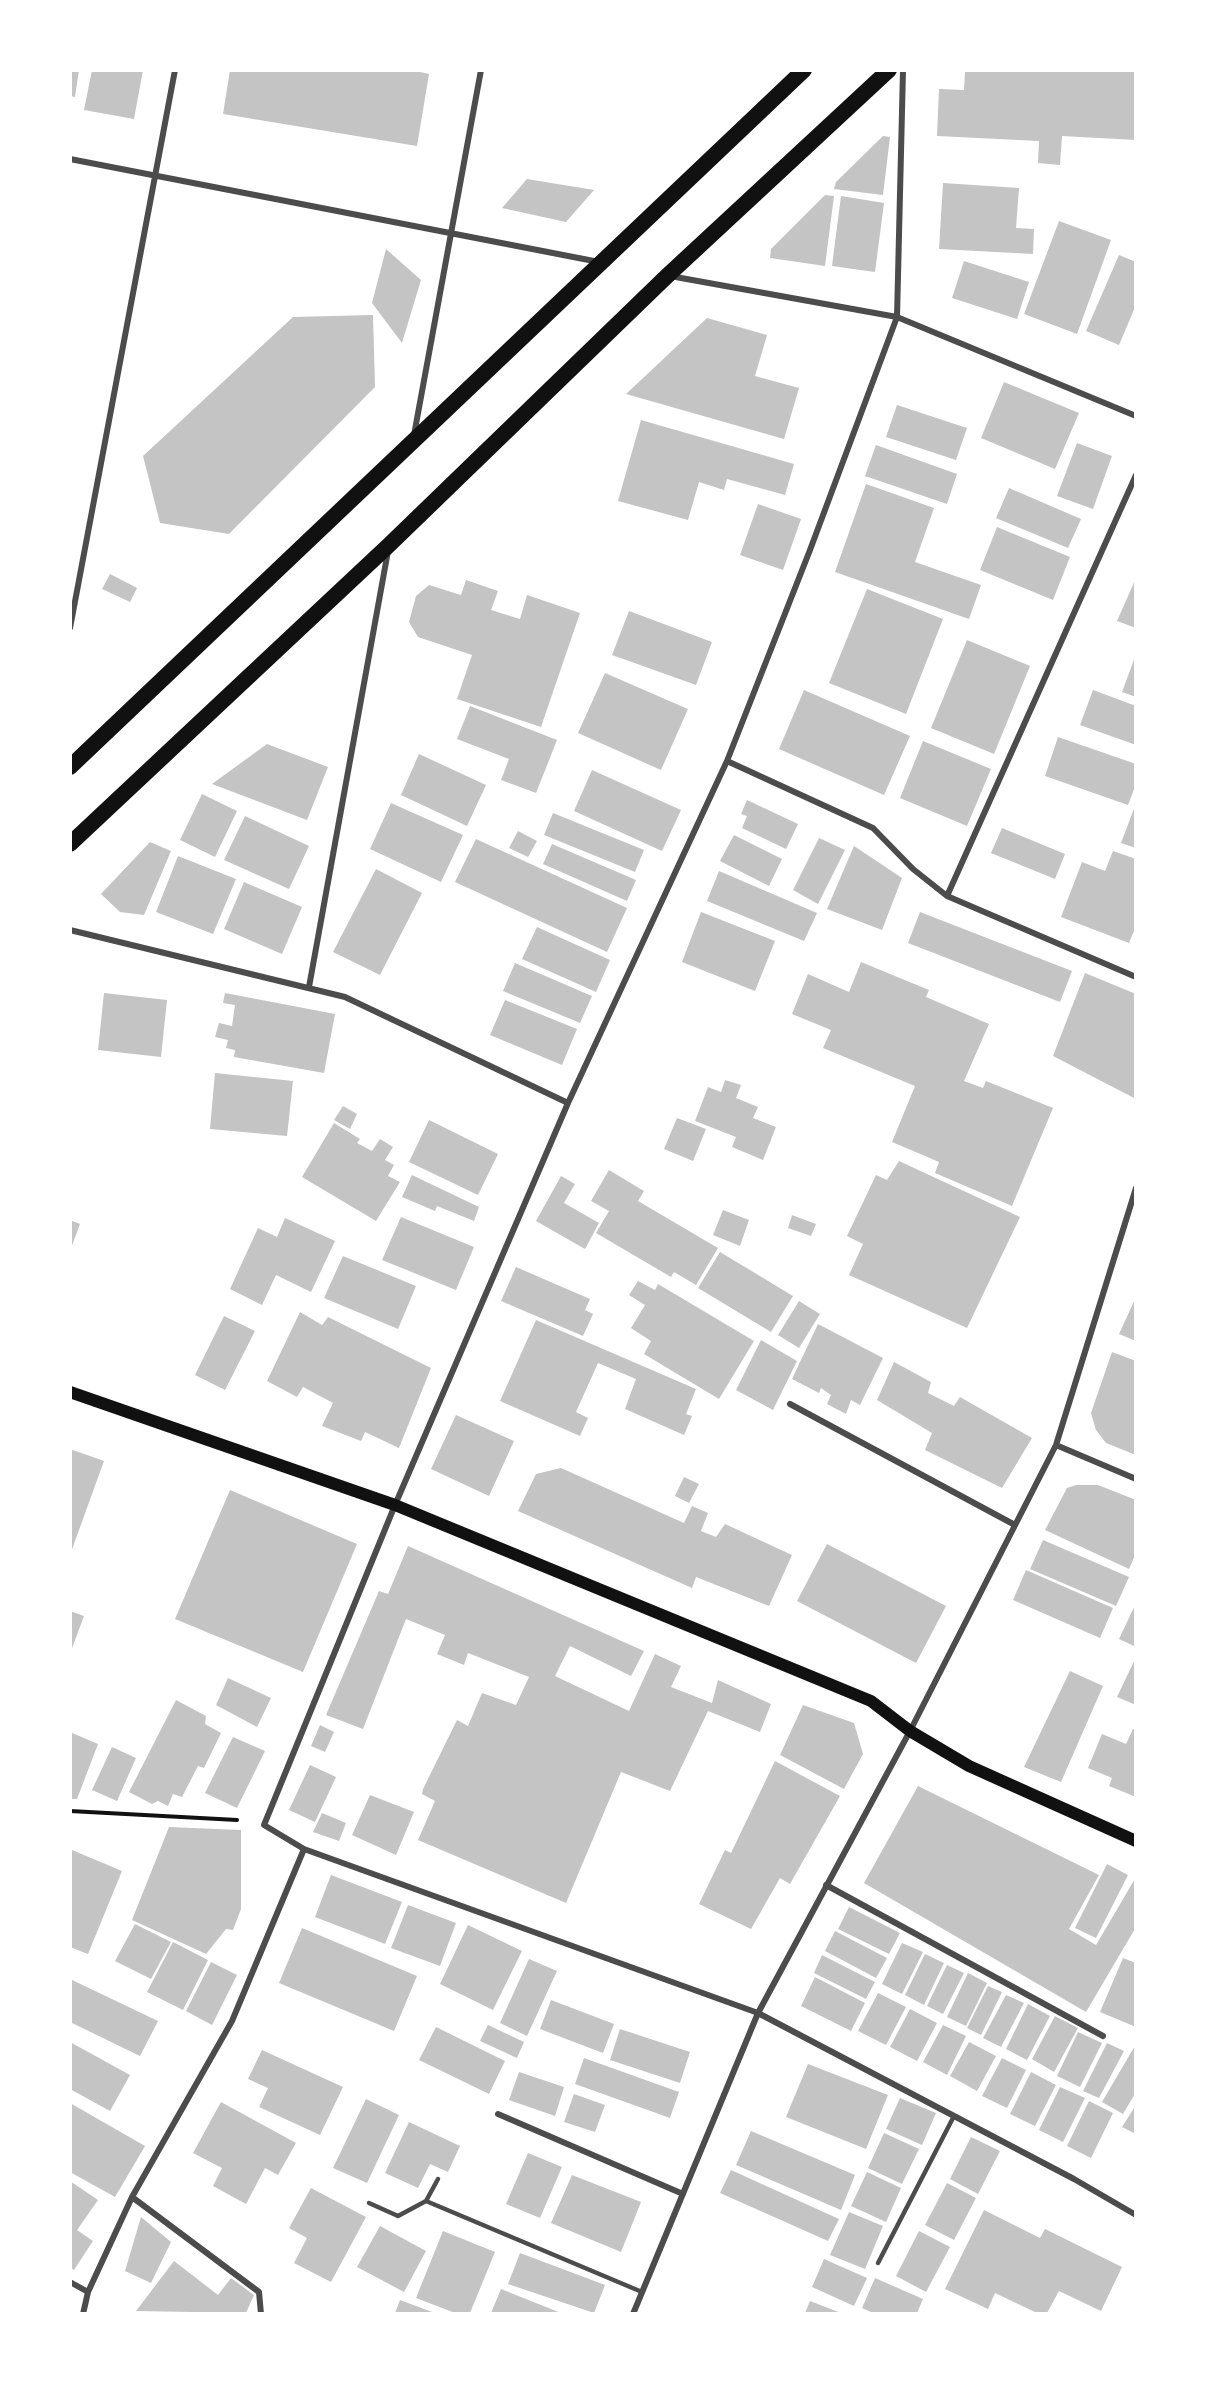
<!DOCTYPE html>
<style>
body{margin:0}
#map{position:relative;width:1206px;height:2384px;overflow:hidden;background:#fff;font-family:Roboto,sans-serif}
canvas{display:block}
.frame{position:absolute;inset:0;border:72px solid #fff;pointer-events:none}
</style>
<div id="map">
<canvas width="1206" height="2384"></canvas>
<div class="frame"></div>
</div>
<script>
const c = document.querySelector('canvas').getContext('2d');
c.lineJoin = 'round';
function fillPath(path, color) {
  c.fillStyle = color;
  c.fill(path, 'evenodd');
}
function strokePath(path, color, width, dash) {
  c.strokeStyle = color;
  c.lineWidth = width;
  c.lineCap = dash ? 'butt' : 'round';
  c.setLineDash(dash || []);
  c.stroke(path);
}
const building = new Path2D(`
 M70,70H79L75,97L70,96Z
 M92,70H143L134,119L84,110Z
 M230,70H411L429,74L417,146L223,114Z
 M1136,70V140L1062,136L1060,165L1038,163L1039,141L937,136L939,89L964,90L965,71Z
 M883,136L890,137L883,195L834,189L836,182Z
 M527,179L594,190L566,222L502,208Z
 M943,183L1019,188L1016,228L1034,229L1033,254L939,249Z
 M825,195L834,196L825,266L770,258L771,249Z
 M841,196L884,203L875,272L832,266Z
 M1059,221L1111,240L1077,334L1024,314Z
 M386,249L421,280L402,343L372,303Z
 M1119,255L1136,262V305L1119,345L1086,331Z
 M964,261L1029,282L1017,319L952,298Z
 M373,315L375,387L229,534L160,523L143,456L293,317Z
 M707,318L767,335L755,376L799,388L784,439L626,394Z
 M1004,382L1079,413L1055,469L981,438Z
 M897,405L967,428L956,460L886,437Z
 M641,420L794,464L785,495L727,479L724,490L699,482L688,520L618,501Z
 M1077,443L1112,456L1093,509L1057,496Z
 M876,445L957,474L947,504L865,476Z
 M866,484L934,508L915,562L981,585L969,619L835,572Z
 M1009,488L1081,519L1068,548L996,518Z
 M758,504L801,519L783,570L740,555Z
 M997,527L1070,557L1053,600L980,570Z
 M110,574L137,588L130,602L102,589Z
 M1136,578V628L1117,621Z
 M466,580L498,591L491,610L520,619L527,595L580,613L541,727L457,699L472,655L418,637L409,622L416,596L429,585L461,595Z
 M867,589L943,619L906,714L829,683Z
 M629,611L712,642L696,685L612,655Z
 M967,640L1030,666L994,754L931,728Z
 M1135,657H1136V697L1122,692Z
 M605,673L688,709L661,770L578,733Z
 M804,690L910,736L884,795L779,749Z
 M1093,690L1136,706V745L1080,725Z
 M470,706L557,740L536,793L501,780L509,759L457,739Z
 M1058,737L1136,764V784L1128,805L1045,776Z
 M923,741L991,769L967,826L900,798Z
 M267,744L328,767L307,820L212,784Z
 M419,754L486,785L467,826L401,795Z
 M592,770L681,810L662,851L574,811Z
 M202,794L237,811L215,857L180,840Z
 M747,800L798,824L786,849L742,828L747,816L741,814Z
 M391,803L463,835L441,882L370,849Z
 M1135,806H1136V848L1121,843Z
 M553,813L644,850L635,872L544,835Z
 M245,816L309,846L289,889L224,860Z
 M1002,828L1065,854L1055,879L991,853Z
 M518,831L537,841L528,857L509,848Z
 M734,835L782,859L769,886L720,861Z
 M819,838L845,850L818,904L793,890Z
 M476,839L627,908L607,952L455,882Z
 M150,842L171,851L144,915L120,912L101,894Z
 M552,844L636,880L627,901L543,864Z
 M854,846L902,878L882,930L827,909Z
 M1113,851L1136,859V926L1129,943L1061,917L1082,862L1105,871Z
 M178,856L236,879L213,934L156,912Z
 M376,869L422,893L380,975L333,952Z
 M719,871L817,913L804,941L707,901Z
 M244,882L302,907L282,954L224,929Z
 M701,912L775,941L755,991L682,962Z
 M920,912L1072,971L1060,1002L908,943Z
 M537,927L610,960L596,992L522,959Z
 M861,962L929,990L926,997L989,1024L964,1081L983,1088L986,1081L1053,1108L1012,1206L935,1173L939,1162L892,1142L915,1086L823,1048L831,1030L792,1014L808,974L849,992Z
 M515,963L592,996L580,1023L503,991Z
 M1085,973L1136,994V1099L1053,1056Z
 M104,993L167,1000L161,1057L98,1050Z
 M225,993L335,1014L324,1073L234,1057L235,1050L226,1048L228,1040L215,1037L219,1023L232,1026L235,1005L223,1003Z
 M505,1000L577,1029L562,1065L490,1035Z
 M215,1073L293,1081L287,1136L210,1129Z
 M725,1080L741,1085L736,1098L758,1107L753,1118L776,1127L763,1160L732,1147L736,1137L695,1121L708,1087L721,1092Z
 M343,1106L357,1114L350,1129L334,1120Z
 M677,1118L706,1129L693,1161L664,1149Z
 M429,1120L498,1154L478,1195L409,1162Z
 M334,1123L360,1139L357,1143L372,1151L380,1139L393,1147L385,1160L394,1165L388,1176L400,1182L376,1221L302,1177Z
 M899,1161L1020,1217L967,1328L849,1275L863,1244L847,1236L876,1175L887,1180Z
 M609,1170L644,1191L638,1201L718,1248L696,1285L674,1272L671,1277L596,1233L609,1211L591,1201Z
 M412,1175L479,1207L474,1221L437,1206L435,1211L402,1197Z
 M561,1176L575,1184L564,1203L599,1223L585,1249L536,1221Z
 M723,1210L749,1220L740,1246L713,1235Z
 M792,1215L816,1224L811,1236L788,1228Z
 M401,1217L474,1247L456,1290L382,1260Z
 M285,1218L335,1241L311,1292L276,1275L262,1305L230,1289L258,1228L277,1237Z
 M70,1220L80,1224L71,1248H70Z
 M720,1252L793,1296L771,1332L698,1288Z
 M343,1256L416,1286L398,1329L324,1298Z
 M516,1267L590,1299L585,1310L593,1314L583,1336L501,1301Z
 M638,1281L655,1290L658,1284L754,1341L719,1399L644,1354L651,1341L631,1328L645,1305L629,1295Z
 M1136,1297V1341L1119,1334Z
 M799,1301L820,1314L799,1348L778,1335Z
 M300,1312L322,1325L328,1317L431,1368L399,1448L365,1432L361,1441L322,1426L333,1403L303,1387L297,1397L267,1381Z
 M224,1316L255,1331L225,1390L195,1375Z
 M536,1320L696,1389L686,1414L692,1416L684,1435L625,1409L636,1379L598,1363L576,1412L588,1418L580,1436L500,1401Z
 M818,1324L883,1358L860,1405L851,1400L846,1414L827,1404L831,1395L821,1388L819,1393L792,1379Z
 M761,1340L797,1361L773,1410L736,1390Z
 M1112,1352L1136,1361V1455L1106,1443L1096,1430L1091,1413Z
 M894,1362L931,1382L928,1393L954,1406L960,1397L1032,1438L1002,1488L925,1450L932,1433L877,1400Z
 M456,1415L514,1441L489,1496L431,1469Z
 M70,1449L104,1461L71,1552H70Z
 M561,1468L684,1523L692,1506L708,1513L701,1531L716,1537L725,1524L792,1555L769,1606L696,1577L692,1588L518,1511L536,1474Z
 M684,1477L699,1484L689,1503L675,1496Z
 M1076,1485H1098L1136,1500V1553L1129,1569L1045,1530L1067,1488Z
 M230,1490L357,1544L303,1672L175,1619Z
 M1043,1540L1129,1577L1116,1606L1030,1569Z
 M827,1544L946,1606L916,1663L797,1601Z
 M408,1546L644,1651L631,1676L570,1646L555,1676L629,1711L655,1654L681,1666L671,1687L712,1703L718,1680L771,1704L760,1732L708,1711L670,1791L621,1772L566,1903L418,1840L435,1801L422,1794L423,1789L457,1720L468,1726L482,1693L516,1705L529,1677L468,1653L464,1665L437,1654L445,1635L406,1619L363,1729L326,1715L379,1591L388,1594Z
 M1026,1570L1113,1608L1100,1638L1013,1600Z
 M1136,1603V1647L1119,1639Z
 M70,1611L84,1616L71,1651H70Z
 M1136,1657V1705L1117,1697Z
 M1070,1671L1103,1686L1061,1782L1024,1767Z
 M228,1678L271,1698L257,1727L216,1705Z
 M176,1700L206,1716L205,1724L221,1733L204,1768L198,1766L182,1797L173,1794L168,1806L158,1801L152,1804L129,1792Z
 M803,1705L854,1723L863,1754L844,1789L780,1755Z
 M320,1725L334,1732L325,1752L311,1746Z
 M1133,1729L1136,1730V1797L1109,1786L1112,1778L1088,1768L1102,1734L1126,1744Z
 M70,1732L98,1744L77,1799H70Z
 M233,1737L265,1751L237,1808L205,1793Z
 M112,1747L136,1758L117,1801L92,1790Z
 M775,1761L840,1796L790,1884L780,1878L751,1929L699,1904L725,1850L731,1853Z
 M310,1765L336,1777L315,1822L289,1810Z
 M918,1786L1099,1875L1069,1929L1096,1945L1136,1877V1927L1086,2012L864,1883Z
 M370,1795L414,1812L396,1855L352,1835Z
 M322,1813L346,1823L339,1841L313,1832Z
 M169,1827L241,1830V1909L233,1930L226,1929L206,1954L132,1920Z
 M72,1850L122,1871L88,1954L70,1947Z
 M1107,1864L1128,1875L1096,1938L1075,1928Z
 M331,1875L402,1902L385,1944L315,1917Z
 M408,1905L456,1923L440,1966L391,1948Z
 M849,1907L900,1933L889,1954L838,1929Z
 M135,1924L171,1942L151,1979L115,1961Z
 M468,1925L522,1951L493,2010L440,1984Z
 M302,1928L417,1976L394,2031L279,1983Z
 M835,1931L887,1958L876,1978L825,1951Z
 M173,1942L208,1960L183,2010L147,1992Z
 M902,1943L923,1952L902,1994L882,1984Z
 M925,1954L944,1963L924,2005L905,1995Z
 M822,1955L875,1982L866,1999L814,1973Z
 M1123,1958L1136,1963V2027L1100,2012Z
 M529,1959L557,1971L527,2036L500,2023Z
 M211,1962L237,1975L212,2025L186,2011Z
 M947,1965L964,1973L943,2014L927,2006Z
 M968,1973L987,1983L966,2026L947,2017Z
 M815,1977L865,2003L851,2031L801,2006Z
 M70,1979L158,2021L140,2056L70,2022Z
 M988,1986L1002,1992L981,2035L967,2028Z
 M878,1993L906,2007L886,2045L858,2031Z
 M1006,1995L1024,2003L1001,2047L983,2038Z
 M551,2000L614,2024L603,2053L540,2029Z
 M1028,2004L1050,2016L1027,2060L1006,2049Z
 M910,2009L937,2023L917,2061L890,2047Z
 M1055,2016L1078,2028L1054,2072L1032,2059Z
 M488,2025L524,2042L517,2058L480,2041Z
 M943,2025L966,2036L947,2075L923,2062Z
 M436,2027L505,2061L489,2094L419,2060Z
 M620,2029L690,2052L680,2083L610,2060Z
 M1078,2032L1102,2043L1080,2087L1057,2076Z
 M70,2042L130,2075L110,2111L70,2089Z
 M969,2042L996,2056L977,2091L950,2076Z
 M1107,2043L1124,2051L1099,2098L1083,2091Z
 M1136,2044V2092L1123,2114L1102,2102Z
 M262,2050L343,2087L320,2135L259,2107L268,2088L248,2079Z
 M584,2058L679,2092L670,2118L575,2084Z
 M1002,2058L1026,2070L1007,2108L982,2096Z
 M808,2064L888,2095L866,2149L786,2117Z
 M519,2072L564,2087L555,2116L509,2100Z
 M1031,2072L1056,2085L1035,2126L1010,2114Z
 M1060,2087L1085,2098L1063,2142L1039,2130Z
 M574,2094L605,2105L595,2132L564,2122Z
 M900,2098L936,2113L922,2145L886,2129Z
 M366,2099L399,2115L367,2183L333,2168Z
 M1089,2101L1113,2113L1091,2158L1067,2146Z
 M221,2102L296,2143L278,2175L265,2168L246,2204L213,2186L222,2168L193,2153Z
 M70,2103L145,2146L115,2197L70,2172Z
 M1136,2105V2134L1122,2127Z
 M409,2122L460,2146L448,2172L430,2164L418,2188L385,2173Z
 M751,2131L855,2175L841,2210L736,2165Z
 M884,2133L919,2149L902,2184L868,2168Z
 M971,2137L1000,2151L978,2194L950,2179Z
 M528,2153L562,2167L540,2218L506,2204Z
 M731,2170L839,2219L828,2241L720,2193Z
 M867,2172L901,2188L886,2222L851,2206Z
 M572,2175L641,2202L621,2252L551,2223Z
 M70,2181L98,2200L77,2230L93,2241L74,2270L70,2267Z
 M947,2183L976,2198L954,2240L925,2225Z
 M311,2188L366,2217L331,2282L294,2263L307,2238L289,2228Z
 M984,2210L1040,2238L1045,2229L1122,2267L1101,2311L1059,2291L1047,2313H1037L995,2293L988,2309L945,2289Z
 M849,2212L883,2226L865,2269L830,2255Z
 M141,2217L171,2242L151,2283L125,2271Z
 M380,2226L426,2251L404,2292L357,2267Z
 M443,2231L495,2252L470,2313H455L416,2298Z
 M919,2231L950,2247L926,2292L896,2276Z
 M520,2253L605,2285L594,2313L508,2284Z
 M824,2259L867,2278L854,2306L812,2287Z
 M174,2261L218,2295L231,2278L254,2295L246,2313L136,2311Z
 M875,2278L923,2299L917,2313H873L862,2308Z
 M501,2289L561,2313H491Z
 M400,2300L435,2313H395Z
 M810,2301L841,2313H805Z`);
const path = new Path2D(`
 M70,1811L237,1820`);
const service = new Path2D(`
 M426,2201L642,2292
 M369,2203L398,2216L426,2201L438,2179
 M878,2263L954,2116`);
const minor = new Path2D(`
 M903,70L897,317L810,550L727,761L568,1103L395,1505L264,1825L304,1849L758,2013L1074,2179L1136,2215
 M70,159L599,262
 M670,276L897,317L1136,416
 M414,435L481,70
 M70,628L175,70
 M727,761L873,828L913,869L947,896L1136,977
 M947,896L1136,475
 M70,930L345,997L568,1103
 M309,987L388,551
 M790,1404L1015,1525
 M1056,1445L1136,1479
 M826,1885L1103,2036
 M498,2114L683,2194
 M132,2197L259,2292L261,2314
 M70,2282L88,2292L83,2314
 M88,2292L132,2197L232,2021L304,1849
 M633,2314L758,2013L910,1731L1056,1445L1136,1188`);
const secondary = new Path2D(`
 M70,1392L395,1505L871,1701L910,1731L969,1766L1136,1841`);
const trunk = new Path2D(`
 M70,767L804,70
 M70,844L389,545L667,276L889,70`);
fillPath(building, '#c4c4c4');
strokePath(path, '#111', 4);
strokePath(service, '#4c4c4c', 4.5);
strokePath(minor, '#4c4c4c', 6);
strokePath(secondary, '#111', 12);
strokePath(trunk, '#111', 16);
</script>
